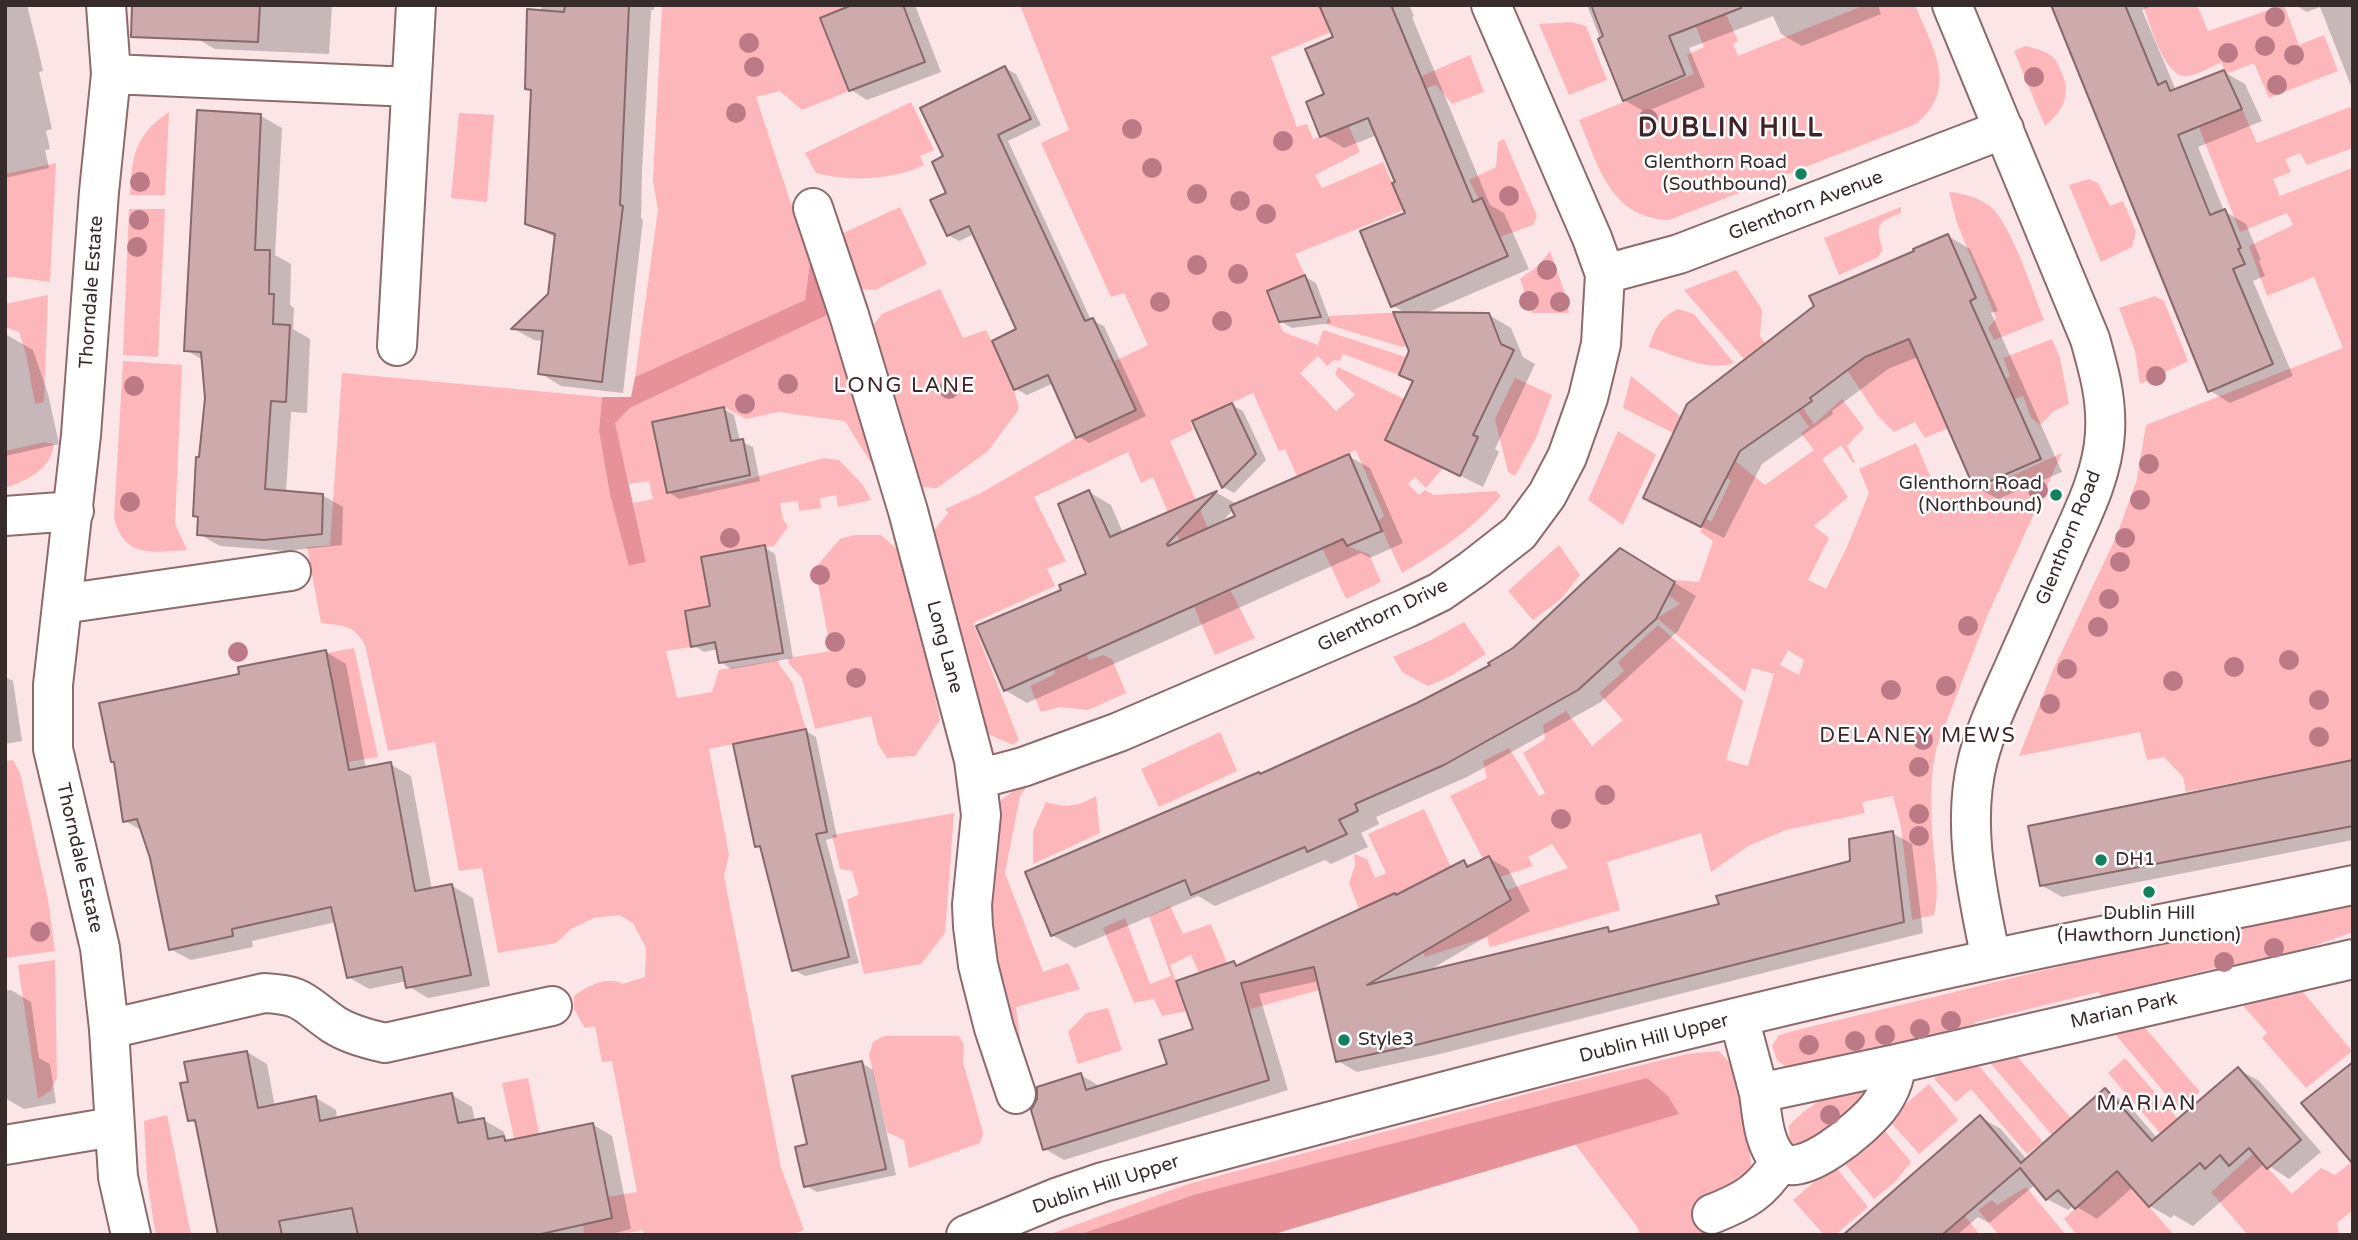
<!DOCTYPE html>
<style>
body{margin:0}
#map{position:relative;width:2358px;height:1240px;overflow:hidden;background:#fbe5e6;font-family:"Varela Round",sans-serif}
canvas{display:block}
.frame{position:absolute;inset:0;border:7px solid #382b2b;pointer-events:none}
</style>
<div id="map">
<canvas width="2358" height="1240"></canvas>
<div class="frame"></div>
</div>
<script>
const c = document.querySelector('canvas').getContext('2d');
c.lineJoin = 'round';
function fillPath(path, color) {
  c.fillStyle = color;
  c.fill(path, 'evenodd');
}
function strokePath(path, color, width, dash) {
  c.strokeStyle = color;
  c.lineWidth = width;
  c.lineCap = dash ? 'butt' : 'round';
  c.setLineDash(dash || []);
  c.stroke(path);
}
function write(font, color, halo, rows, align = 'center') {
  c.font = font + ' "Varela Round",sans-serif';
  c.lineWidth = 5;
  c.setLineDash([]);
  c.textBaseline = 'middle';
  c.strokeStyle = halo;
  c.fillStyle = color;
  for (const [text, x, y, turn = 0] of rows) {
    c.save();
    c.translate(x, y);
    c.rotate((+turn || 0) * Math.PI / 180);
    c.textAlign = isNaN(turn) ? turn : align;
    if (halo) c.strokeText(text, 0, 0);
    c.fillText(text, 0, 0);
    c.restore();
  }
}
const green = new Path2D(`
 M662,5H852L820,18L849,91L802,110L780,91L756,97L810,262L805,300L635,377L658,210L653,181Z
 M1020,5H1319L1331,32L1271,57L1297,127L1307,124L1313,139L1327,134L1342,110L1360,152L1315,175L1322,188L1383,162L1404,210L1295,254L1305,275L1267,292L1283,332L1318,345L1323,330L1406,357L1399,375L1343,354L1340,361L1334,360L1327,366L1318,356L1300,373L1336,411L1355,395L1335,374L1338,367L1404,399L1385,440L1443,468L1426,488L1415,477L1408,484L1419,495L1425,490L1434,495L1496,491L1501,496C1471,530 1441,550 1402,573L1378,521L1384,516L1356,450L1326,463L1329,469L1300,483L1285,449L1279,451L1253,393L1190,422L1193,430L1170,441L1208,528L1180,541L1153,477L1141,483L1128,452L1034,497L1066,561L1047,569L1055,586L973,623L1019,740L1013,745L988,734L984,728L934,555L935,529L948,513L945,509L981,493L1076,438L1113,362L1148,345L1124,293L1111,297L1041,143L1069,130Z
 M1691,5L1699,25L1726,14L1738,41L1733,44L1738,56L1865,5H1915C1932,47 1960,88 1916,124L1669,220C1610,218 1599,167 1579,120L1694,74L1687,55L1704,47L1696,27L1679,34L1668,10Z
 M2143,5H2197L2208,31L2284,5L2299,45L2324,35L2338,71L2269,98L2254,63L2226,74L2221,62C2211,67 2195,77 2184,76C2163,74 2150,23 2143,5Z
 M1571,22L1586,26L1607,80L1569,95L1539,24Z
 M2025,46C2034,48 2048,51 2055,59C2057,62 2058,66 2060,69C2072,93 2065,109 2045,126L2014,51Z
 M1470,55L1484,92L1452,104L1436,85L1417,91L1413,80Z
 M911,102L934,150L920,156L924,165C893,180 849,182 816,173L805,153Z
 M2350,107L2353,114V148L2307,165L2300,153L2285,159L2291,172L2273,179L2280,196L2352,168L2353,170V760L2186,792L2183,777L2164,757L2147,760L2140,732L2019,756L2053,670L2117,535L2137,479L2146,425L2343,348L2314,277L2267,296L2249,246L2293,225L2287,213L2240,232L2198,125L2242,109L2257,143Z
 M169,112L165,195H130C132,156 134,136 169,112Z
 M459,113L494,115L487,202L451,198Z
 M1504,139L1537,216L1533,225L1500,237L1483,199L1479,200L1469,180L1496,167L1498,142Z
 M56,163L50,282L13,277L5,278V174Z
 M2089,179L2098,183L2110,206L2123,201L2136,232L2132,247L2101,262L2069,185Z
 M1949,192C1964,193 1984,199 1994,210C2013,231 2033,292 2044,320L1994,340L1988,328L1996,318L1957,223Z
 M900,207L927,264L875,290L859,289L839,235Z
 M1901,207V213C1877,222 1875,226 1883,250L1878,257L1839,275L1824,238Z
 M129,209H165L158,357L123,355Z
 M1550,251L1564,290L1569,313H1532L1520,279L1539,265Z
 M1736,270L1762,310L1760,336L1765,343L1744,359L1684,290Z
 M940,289L963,338L986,330L1014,390L1019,409L988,451L937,488L915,487L871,328L882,314Z
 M48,295L44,402L35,404L26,354L19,332L5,327V304Z
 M2155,296L2164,301L2188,361L2140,384L2135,351L2119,308Z
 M1678,309L1694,314L1734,363C1711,373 1672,354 1649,347C1654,330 1661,316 1678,309Z
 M1384,313H1445L1433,340L1402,347L1326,324L1329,316Z
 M827,315L882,481L845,421L778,412L746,419L724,407L652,423L663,474L693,467L698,490L737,482L824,458L839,460L863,485L871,500L838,507L836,495L820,498L821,508L799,511L798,501L780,503L783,519L788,527L774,546L701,557L710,606L691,647L666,651L677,698L712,692L719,670L778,660L780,666L792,682L806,729L709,749L729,855L724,876L781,1168L804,1230L790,1235H644L643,1230L618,1235H584L583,1224L612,1218L607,1197L637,1192L612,1061L602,1062L595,1026L585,1028L574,1009V996C587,986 607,975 623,984L645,977L646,948L633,923L619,915L594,918L571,929L556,943L498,953L482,868L459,871L435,742L388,751L365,645C354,624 342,626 321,623L307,547L330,545L342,373L602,397L599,431L610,495L630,566L646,562L633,503L653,499L649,481L629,484L614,423L630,408Z
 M1913,337L1923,360L1920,365L1948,428L1925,438L1915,422L1894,432L1877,415L1845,367Z
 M2052,339L2060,358L2069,404L2054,411L2040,425L2031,418L2023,396L2010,401L2001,381L2010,376L2003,358Z
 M123,361L182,365L175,524L187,550C154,552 124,559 114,518Z
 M1631,376L1765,485L1814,450L1801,433L1809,427L1796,409L1801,405L1814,424L1842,399L1864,428L1847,446L1855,462L1853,463L1841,445L1822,459L1848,497L1814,526L1829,538L1808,580L1826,589L1847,547L1869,493L1859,469L1916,443L1937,492H1976L2062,453L1988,614L1937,746C1929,778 1931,812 1933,845C1935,870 1940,890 1934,915L1912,920L1901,827L1893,796L1862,802L1865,813L1786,830L1748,846L1711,872L1701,833L1607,862L1620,910L1490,947L1487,937L1425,957L1395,893L1359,909L1349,883L1355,865L1354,854L1367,859L1375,878L1386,873L1368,834L1424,809L1451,867L1485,898L1568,868L1552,844L1528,857L1533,866L1500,877L1489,856L1483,859L1450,796L1487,778L1483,761L1509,748L1539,796L1545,793L1523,753L1545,739L1543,725L1566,711L1592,746L1623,720L1599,693L1624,671L1618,662L1658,625L1743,701L1726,760L1748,766L1774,674L1752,668L1745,692L1657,618L1680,604L1667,594L1675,580L1699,582L1713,541L1700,532L1706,518L1711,522L1731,480L1726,478L1734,463L1623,408ZM1788,650L1804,660L1799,675L1780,665Z
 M1515,378L1552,395L1536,438L1515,476L1508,472L1495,419Z
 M1618,431L1656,455L1623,525L1588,500Z
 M45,442L54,444C51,470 27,480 5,488V451Z
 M854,535H881L904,555L940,720L915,756L887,758L878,744L871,716L815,729L802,678L789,664L788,658L831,651L815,568L840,539Z
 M1341,536L1347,546L1369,554L1381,582L1346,599L1321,545Z
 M1559,545L1580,575L1561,599L1533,620L1508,591Z
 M1231,591L1255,638L1215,655L1194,607Z
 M1464,622L1486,654L1451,676L1428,686L1402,672L1393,657L1431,640Z
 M1083,647L1089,660L1103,655L1112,659L1126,693L1088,710L1060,707L1041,712L1030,686L1055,674L1052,660Z
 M354,648L378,757L348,762L327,653Z
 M1220,732L1237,771L1159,807L1141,769Z
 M13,760L20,773L48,900L55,951L5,958V761Z
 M1020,786L1027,787L1020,796L1005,873L1043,972L1068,963L1080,989L1016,1007L1021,1046L1010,1048L987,940L995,812L1001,800Z
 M1096,796L1100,833L1033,864V831L1046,802C1067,808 1077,807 1096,796Z
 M954,813L945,933L921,964L864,974L847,900L859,894L852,871L840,869L832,835Z
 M2353,905V932L2233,975L2221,967L2142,986L2138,999L2109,1004L2098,992L1976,1022L1967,1035L1789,1069L1777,1060L1772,1046L1779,1035L1797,1030L2157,943Z
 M1170,906L1183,934L1211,924L1227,963L1199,973L1191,955L1170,965L1187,1011L1162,1016L1154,999L1134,1003L1103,928L1125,918L1150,984L1171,976L1149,916Z
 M55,960L57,1078L50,1091L38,1099L18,965Z
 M1346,961L1351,981L1215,1019L1206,989Z
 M2299,987L2352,1051L2306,1088L2262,1038L2267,1033L2239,1001Z
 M1108,1008L1122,1050L1078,1064L1068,1032L1086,1013Z
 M2141,1023L2200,1092L2179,1110L2111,1029Z
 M884,1036H959L964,1045L963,1062L983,1133L980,1143L909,1168L904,1140L887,1132L869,1055L873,1042Z
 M1719,1051L1729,1062L1746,1109L1751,1165L1741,1184L1699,1201L1707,1235H1640L1638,1228L1575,1144L1678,1114L1303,1168L1193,1195L1078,1235H1048L1188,1184L1564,1084L1687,1054Z
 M2012,1051L2071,1118L2052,1135L1985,1057Z
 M2125,1058L2178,1119L2160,1133L2108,1073Z
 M1973,1059L2043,1142L2027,1154L1971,1089L1956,1102L1934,1079L1951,1065Z
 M528,1078L542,1147L517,1152L502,1083Z
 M1864,1083L1869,1100L1861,1113L1790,1151L1789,1126C1809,1103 1835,1092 1864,1083Z
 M1929,1084L1958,1120L1919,1154L1888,1119Z
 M167,1115L191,1235H157L155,1230L147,1179L144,1121Z
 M1881,1126L1911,1162L1895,1182L1874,1199L1841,1159Z
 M2254,1153L2292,1194L2321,1168L2335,1175L2353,1161V1210L2337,1223L2339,1235H2248L2211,1192Z
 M1834,1165L1868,1207L1835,1235H1824L1793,1200Z
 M2117,1170L2174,1235H2077L2064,1219Z
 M2026,1187L2066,1235H1999L1978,1210L1992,1200L1997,1205Z
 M1965,1216L1980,1235H1939Z`);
const forest = new Path2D(`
 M810,262L827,315L630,408L615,423L646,562L629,566L610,495L599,431L602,397H631L635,377L805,300Z
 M1647,1078L1668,1096L1679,1114L1271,1235H1078L1193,1195Z`);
const shadow = new Path2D(`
 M5,5H27L39,53L43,71L39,72L52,129L46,131L50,149L45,150L49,168L5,178Z
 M198,5H332L329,54L215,49L196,38Z
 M542,5H654V10H651L642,171L641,218L643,220L623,393L561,386L540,373L543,341L534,340L514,329L549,295L557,238L526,223L532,92L527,88Z
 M857,5H915L941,72L867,100L851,90Z
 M1322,5H1409L1414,16L1412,17L1490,205L1504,213L1529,269L1424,314L1489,315L1511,328L1523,357L1535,364L1495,449L1499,452L1483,487L1387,439L1414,382L1401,375L1411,351L1407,314L1392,305L1407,214L1377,135L1344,148L1322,135L1336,38Z
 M1587,5H1878L1881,14L1802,46L1781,34L1773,16L1689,48L1705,87L1645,112L1624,100Z
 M2053,5H2154L2142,10L2175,88L2178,90L2224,72L2245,84L2262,121L2198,147L2224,211L2246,224L2261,260L2259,261L2265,276L2253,281L2293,376L2230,403L2209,390Z
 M2295,5H2353V91L2320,7L2307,12Z
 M1005,68L1016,74L1041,125L1008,141L1091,320L1104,326L1146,416L1089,443L1078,436L1054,383L1027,395L1016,389L1019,330L974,234L959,241L948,235L949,194L946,156Z
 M198,112L261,116L282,128L275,255L291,264L290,305L294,308L293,329L310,339L307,413L291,412L286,492L322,495L343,507L342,545L286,551L220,546L199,534L200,518L194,515L207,398L203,360L186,350Z
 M1948,236L1970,249L1998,311L1991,313L2062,472L1998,499L1975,487L1918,357L1888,369L1832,411L1833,414L1762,464L1724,538L1668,510Z
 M1305,277L1316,283L1331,323L1292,328L1280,321Z
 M5,334L33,350L48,394L59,444L5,456Z
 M1232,405L1243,411L1266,460L1234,493L1223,487L1194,422Z
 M723,409L734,415L740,441L753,447L760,481L679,499L669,492Z
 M1348,456L1370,468L1403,543L1370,558L1361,553L1027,703L1005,690L1063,591L1089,575V492L1111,505L1123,533L1217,493L1237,504ZM1234,509L1237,517L1219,525Z
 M764,547L775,554L793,658L731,669L721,662L718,649L704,652L693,645L712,608Z
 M1642,563L1696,596L1678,631L1601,702L1467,777L1376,817L1379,824L1361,833L1368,847L1331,864L1325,860L1215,906L1198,896L1075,948L1052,935L1259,774L1418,705L1492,666Z
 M326,652L346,664L366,769L390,764L411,776L432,890L452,886L473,898L490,986L428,998L408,986L407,981L369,989L348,977L336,922L252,941L253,947L191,960L170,949L152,857L143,831L125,821L241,675Z
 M5,677L13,681L22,741L5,744Z
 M806,731L816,737L837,837L826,840L859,963L805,976L794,970L763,850L756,846Z
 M2353,762V840L2062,897L2041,885Z
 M1892,833L1912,844L1923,933L1440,1054L1357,1072L1338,1061L1319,981L1259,994L1288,1090L1064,1160L1045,1149L1081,1075L1101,1087L1169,1065L1196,1030L1234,963L1239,966L1397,896L1464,862L1472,866L1489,858L1508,869L1530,911L1428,971L1607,929L1614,932L1721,906L1852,862Z
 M11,990L31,1002L39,1058L50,1064L56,1103L24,1109L5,1098V991Z
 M247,1052L267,1064L275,1107L316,1098L336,1110L337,1119L452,1095L472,1107L475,1121L484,1120L504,1132L505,1138L510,1141L592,1124L612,1136L631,1229L607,1235H216L219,1234L198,1125L190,1120V1083Z
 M862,1063L873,1070L896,1175L817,1192L806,1186L809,1145Z
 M2238,1069L2259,1081L2321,1152L2289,1179L2265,1163L2193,1226L2174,1215L2171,1218L2150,1206L2133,1187L2097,1219L2074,1205L2068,1210L2047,1199L2036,1184L1989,1223L1978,1217L1957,1235H1844L1980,1117L2001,1129L2027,1160L2105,1091L2126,1102L2158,1139Z`);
const building = new Path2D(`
 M132,5H260L258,42L131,37Z
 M565,5H629L620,205L623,206L602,382L538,374L543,331L511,329L548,294L555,234L525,224L531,90L525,89L527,9L564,12Z
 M852,5H903L925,62L849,91L820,18Z
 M1319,5H1391L1473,202L1482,198L1508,256L1391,307L1360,231L1405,213L1392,183L1395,182L1368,118L1320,137L1306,102L1324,94L1305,49L1333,37Z
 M1591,5H1741V8L1669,36L1685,75L1623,101L1598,39L1603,36Z
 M2051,5H2125L2158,85L2166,81L2170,91L2224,70L2242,109L2178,135L2210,215L2225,209L2241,248L2238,249L2245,264L2233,269L2273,364L2208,392Z
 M1005,66L1031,119L998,135L1085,321L1093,318L1136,410L1076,438L1048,375L1014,390L992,341L1016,329L969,226L947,236L930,200L946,193L932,162L943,156L920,108Z
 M197,110L261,114L255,250H270L269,294H274L273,324L290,325L286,402L271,401L265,489L323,494L322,534L264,540L197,535L198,517L193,516L196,457H199L205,398L201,352L184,351Z
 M1948,234L1976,298L1970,301L2041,459L1974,488L1909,339L1865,357L1810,398L1812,401L1740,451L1701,527L1643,498L1687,404L1814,306L1809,296L1914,251L1913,249Z
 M1305,275L1321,317L1279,322L1267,291Z
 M1393,312L1489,313L1501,344L1514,350L1473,435L1478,437L1460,476L1385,440L1413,381L1399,375L1409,351Z
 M1232,403L1256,454L1222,488L1192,421Z
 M724,407L731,441L743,439L750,475L667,493L652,422Z
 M1349,454L1382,531L1347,546L1343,539L1004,691L976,626L1061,590L1059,585L1086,574L1058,504L1089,490L1110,537L1217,491L1167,544L1168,546L1235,516L1230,506Z
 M765,545L783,653L719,663L715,642L691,647L685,611L710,606L701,557Z
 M1620,548L1675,582L1656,619L1578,690L1444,765L1355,804L1358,811L1339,820L1347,834L1307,852L1305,847L1191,895L1185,880L1051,936L1025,872L1259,772L1260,774L1417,703L1490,665L1488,663L1513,648L1535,628Z
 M326,650L349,770L391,762L415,891L452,884L471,975L406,988L402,967L347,978L331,907L232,929L233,936L169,950L150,858L137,819L123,822L114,762H111L99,703L239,674L238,667Z
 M806,729L827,832L816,834L849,957L792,971L760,846L755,847L733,744Z
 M2353,760V826L2040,886L2028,826Z
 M1893,831L1904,922L1420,1044L1336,1062L1314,967L1241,983L1269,1080L1043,1150L1031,1110L1037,1099V1087L1081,1073L1086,1090L1167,1064L1159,1040L1193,1029L1176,981L1234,961L1236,966L1395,893L1396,895L1464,860L1467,867L1489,856L1511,900L1367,985L1608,927L1609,932L1719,904L1716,896L1850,861L1849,839Z
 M247,1051L258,1108L316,1096L320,1121L452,1093L458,1123L484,1118L488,1139L504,1136L505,1141L593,1123L612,1218L537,1235H358L352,1208L279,1221L282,1235H218L195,1120L188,1121L180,1083L188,1082L184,1062Z
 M862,1061L886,1169L804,1187L795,1147L807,1144L792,1076Z
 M2353,1062V1164L2301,1103Z
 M2238,1067L2301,1140L2267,1169L2249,1148L2229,1166L2220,1155L2205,1169L2200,1163L2149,1207L2117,1171L2075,1209L2058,1190L2046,1200L2020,1168L1942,1235H1843L1980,1115L2021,1163L2105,1088L2152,1141Z`);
const minor = new Path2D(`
 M106,5L111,74L99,192L81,435L53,685V749L100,948L109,1029L118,1177L131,1235
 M1952,5L2090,339C2099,371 2107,399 2105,433C2103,472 2085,509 2069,544C2050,586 2032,628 2013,670C2000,699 1986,728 1978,759C1961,825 1978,895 1991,959
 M111,74L411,87
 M813,208L849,315L908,511L974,760L981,815L972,905L973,926L978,965L994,1028L1016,1094
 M1605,274L1679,254L2004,129
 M397,346L416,5
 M5,516L74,511
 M62,604L291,571
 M978,779L1023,767L1119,732L1407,608L1440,592L1473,569L1519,533L1547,495L1567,457L1588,398L1601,344L1605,274L1592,238L1491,5
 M1739,1018L1759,1093
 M109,1029L264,993C304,995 303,1003 333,1024C348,1034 368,1039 385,1043L552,1006
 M1896,1064C1895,1080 1888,1095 1878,1108C1864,1126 1800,1182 1779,1160C1763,1144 1762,1113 1759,1093L1896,1064L2353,959
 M5,1145L113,1127
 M1712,1214C1745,1201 1761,1192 1780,1162
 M966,1235L1056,1198L1103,1182C1398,1103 1694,1023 1992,959C2112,933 2233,910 2353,885`);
const trees = [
 [2275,17],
 [749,43],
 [2265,46],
 [2228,53],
 [2294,55],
 [754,67],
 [2034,77],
 [2277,85],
 [736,113],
 [1648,119],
 [1132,129],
 [1283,141],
 [1152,168],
 [140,182],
 [1197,194],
 [1509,196],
 [1240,201],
 [1266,214],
 [139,220],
 [137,247],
 [1197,265],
 [1547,270],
 [1238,274],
 [1529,301],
 [1160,302],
 [1560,302],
 [1222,321],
 [2156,376],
 [788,384],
 [134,386],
 [949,389],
 [745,404],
 [2149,464],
 [2038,490],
 [2140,500],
 [130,502],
 [730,538],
 [2125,538],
 [2120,562],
 [820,575],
 [2109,599],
 [1968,626],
 [2098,627],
 [835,642],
 [238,652],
 [2289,660],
 [2234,667],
 [2067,669],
 [856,678],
 [2173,681],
 [1946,686],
 [1891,690],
 [2319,700],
 [2050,704],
 [2319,737],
 [1923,740],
 [1919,767],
 [1605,795],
 [1919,814],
 [1561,819],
 [1919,836],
 [40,932],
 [2274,948],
 [2224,962],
 [1951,1021],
 [1920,1029],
 [1885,1035],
 [1855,1041],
 [1809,1045],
 [1830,1115]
];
const markers = [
 [1801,174,7,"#13815e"],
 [2056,495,7,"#13815e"],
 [2101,860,7,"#13815e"],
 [2149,892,7,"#13815e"],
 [1344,1040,7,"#13815e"]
];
const poiNames = [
 ["Glenthorn Road",1787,163],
 ["(Southbound)",1787,185],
 ["Glenthorn Road",2042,484],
 ["(Northbound)",2042,506],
 ["DH1",2115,860,"left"],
 ["Dublin Hill",2149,914,"center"],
 ["(Hawthorn Junction)",2149,936,"center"],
 ["Style3",1358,1040,"left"]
];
const streetNames = [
 ["Glenthorn Avenue",1806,206,-21],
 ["Thorndale Estate",92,292,-86],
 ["Glenthorn Road",2069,538,-68],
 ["Glenthorn Drive",1383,616,-26],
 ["Long Lane",944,647,75],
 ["Thorndale Estate",79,858,77],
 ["Marian Park",2124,1011,-13],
 ["Dublin Hill Upper",1654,1039,-14],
 ["Dublin Hill Upper",1106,1185,-18]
];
const neighbourhoodNames = [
 ["LONG LANE",905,386],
 ["DELANEY MEWS",1918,736],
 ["MARIAN",2147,1104]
];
const districtNames = [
 ["DUBLIN HILL",1731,129]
];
fillPath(green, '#fdb7bb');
fillPath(forest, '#e69298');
fillPath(shadow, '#0003');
fillPath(building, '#cdaaac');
strokePath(building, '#88696a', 2);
strokePath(minor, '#8b6b6d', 42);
strokePath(minor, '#fff', 38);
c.fillStyle = '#bb7a85';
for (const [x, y] of trees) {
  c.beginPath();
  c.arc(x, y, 10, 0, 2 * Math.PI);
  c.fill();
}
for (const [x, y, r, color] of markers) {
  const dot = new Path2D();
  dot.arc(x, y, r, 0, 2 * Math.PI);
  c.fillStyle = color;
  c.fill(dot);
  strokePath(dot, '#fff', 2.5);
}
write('19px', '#382b2b', '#fff', poiNames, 'right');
write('19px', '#382b2b', '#fff', streetNames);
c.letterSpacing = '2px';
write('21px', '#3e2426', '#fff', neighbourhoodNames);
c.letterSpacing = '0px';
c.letterSpacing = '2px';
write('bold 26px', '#3e2426', '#fff', districtNames);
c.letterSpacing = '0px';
</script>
